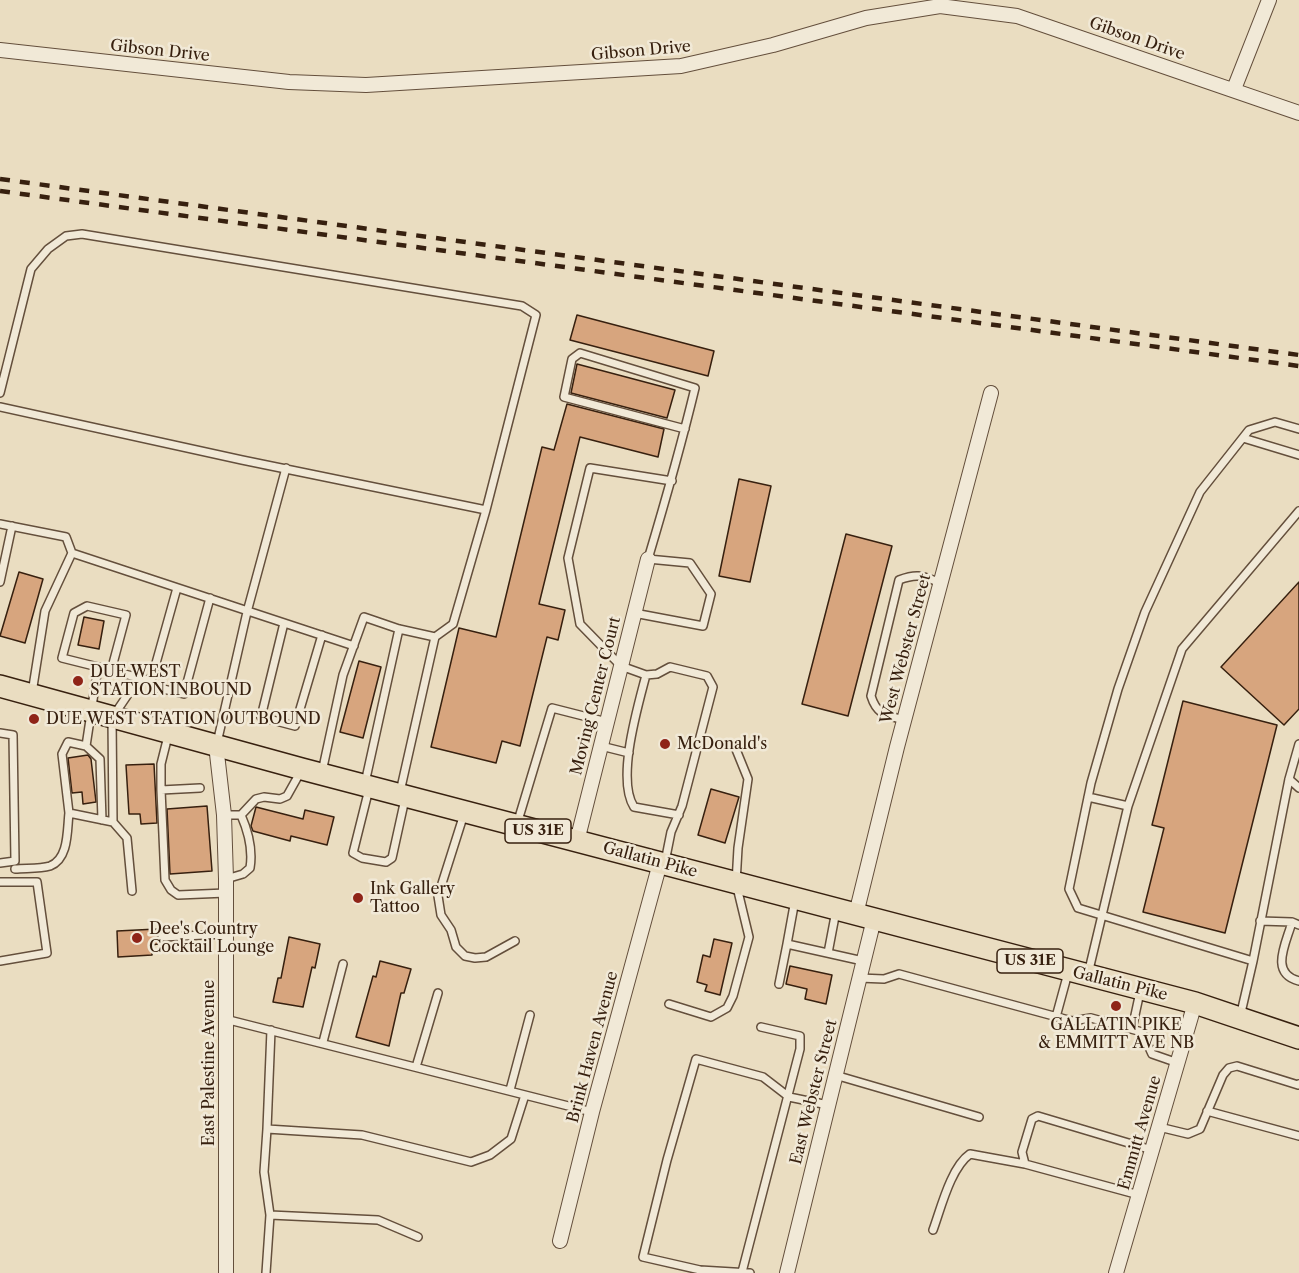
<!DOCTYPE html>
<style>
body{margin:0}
canvas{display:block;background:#eaddc1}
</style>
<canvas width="1299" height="1273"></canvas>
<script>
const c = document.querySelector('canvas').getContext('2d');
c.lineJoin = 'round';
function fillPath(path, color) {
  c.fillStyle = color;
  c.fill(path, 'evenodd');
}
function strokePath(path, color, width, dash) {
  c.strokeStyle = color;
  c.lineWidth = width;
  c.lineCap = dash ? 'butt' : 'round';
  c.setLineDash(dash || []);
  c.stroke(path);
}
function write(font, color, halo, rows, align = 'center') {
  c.font = font + ' "Libre Caslon Text",serif';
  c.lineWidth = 5;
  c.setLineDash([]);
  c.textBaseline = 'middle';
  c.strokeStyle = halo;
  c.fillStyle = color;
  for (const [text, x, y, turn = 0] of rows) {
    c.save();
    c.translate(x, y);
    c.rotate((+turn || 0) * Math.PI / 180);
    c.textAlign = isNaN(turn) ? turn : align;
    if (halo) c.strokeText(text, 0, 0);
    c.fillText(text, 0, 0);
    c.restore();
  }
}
const building = new Path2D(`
 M577,315L714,351L708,376L570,340Z
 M577,364L675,390L667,418L571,393Z
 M567,404L664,429L658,457L580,437L539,604L565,610L558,640L547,637L520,746L502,741L496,763L431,747L459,628L496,637L542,447L554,450Z
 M739,479L771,486L750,582L719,576Z
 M846,534L892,546L848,716L802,704Z
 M19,572L43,579L25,643L0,636Z
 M1299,582V709L1284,725L1221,667Z
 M84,617L104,621L99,649L78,645Z
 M359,661L381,667L363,738L340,732Z
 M1183,701L1277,725L1225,933L1143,912L1164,828L1152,825Z
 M88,755L91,759L96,802L83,804L82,792L72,793L68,758Z
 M154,764L157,823L141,824L140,814H129L126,765Z
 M711,789L739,797L725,843L698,835Z
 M207,806L212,871L170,874L167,809Z
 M256,807L303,819L305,810L334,817L327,845L291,836L290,841L253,831L251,826Z
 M157,929L158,944L152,945V955L118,957L117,931Z
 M289,937L320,944L315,968L312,967L303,1007L273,1002L278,978H281Z
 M714,939L732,943L720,995L705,991L707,985L697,982L703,955L710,957Z
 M380,961L411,969L404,993H401L389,1046L356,1037L373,976L376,977Z
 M790,966L832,975L826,1004L805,999L807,989L786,984Z`);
const lane = new Path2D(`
 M0,393L31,269L48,249L66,236L82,234L522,306L536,315L486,510
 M0,407L242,460L486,510L453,624L435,637
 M1243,438L1299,455
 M0,524L66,537L72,553L354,646
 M0,582L12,526
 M634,613L703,626L711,594L690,563L648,559C665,502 681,446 695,388L580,353L572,359L564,397L685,429
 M284,623L261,717L295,726L322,635
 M98,667L62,658L74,613L87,606L126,615L111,671
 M646,675C638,706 616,779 634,807L679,815
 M151,681L177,588
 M32,693L45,611L72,553
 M904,720C886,715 877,715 871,696L899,580C918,573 922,576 941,583
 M0,733L13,735L15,861L0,863
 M168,736L161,764V790L200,788
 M217,743L247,612L286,468
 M86,746L100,759L102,820
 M601,746L629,753
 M322,772L343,675L364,617L399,629L435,637L400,792
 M1289,779L1299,788
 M365,783L399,629
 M369,789L353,853L362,858L386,862L392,858L405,799
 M161,790L165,880L171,890L178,895L226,893
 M1088,797L1128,806
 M464,814L438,896L441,915L451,930L456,947L465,956L475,958L486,957L515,941
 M224,815H241C248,831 253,850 250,868L243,874L226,879
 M241,815L256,799L264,797L280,799L287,796L301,771
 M113,822L69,813L62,754L68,742L86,746L98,667L151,681L155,687L184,694L210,598
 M517,824L552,708L607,722
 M665,862L671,832L682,806L713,687L707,676L670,667L657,674L646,675L621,666L580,624L568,558L590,468L672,481
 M15,869C26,868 40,869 50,866C69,859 67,830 69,813
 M0,882H37L47,953L0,961
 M132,891L127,838L113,822L112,718L139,678
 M795,900L787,944L863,961
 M1260,921L1292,922L1299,925
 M1292,922C1286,944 1269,973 1299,981
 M162,937L225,934
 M828,953L836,911
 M1253,961L1078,908L1069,889L1091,783L1118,689L1145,612L1200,492L1249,430L1275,422L1299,429
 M1088,974L1128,806L1182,649L1299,511
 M859,978L884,979L899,974L1072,1021L1091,1018L1142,1032L1152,1054L1178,1063
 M779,984L787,944
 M669,1004L711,1017L727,1008L733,996L749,937L736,883L738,848L748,779L735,747
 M1056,1017L1068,973
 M1240,1017L1253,961L1289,779L1299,744
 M225,1019L592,1112
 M1132,1029L1140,992
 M271,1030L267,1129L362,1135L471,1162L490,1155L511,1139L525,1095
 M323,1042L343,964
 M416,1067L438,993
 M835,1075L979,1117
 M510,1090L530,1015
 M1207,1111L1299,1136
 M1159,1127L1188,1134L1200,1129L1223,1075L1229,1068L1237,1066L1298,1085L1299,1084
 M267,1129L264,1172L270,1215L378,1220L418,1237
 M1139,1195L1025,1164L1022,1152L1032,1119L1038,1116L1152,1150
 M933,1230C941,1208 951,1167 970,1154L1025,1164
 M742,1272L800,1049V1036L761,1027
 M266,1273L270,1215
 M750,1273L700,1270L643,1257L667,1160L696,1059L763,1077L789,1097L828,1105`);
const street = new Path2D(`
 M0,50L289,82L366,85L681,66L773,45L866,18L940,6L1017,16L1299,113
 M1234,89L1269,0
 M216,745L224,815L226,879V1273
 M577,841L648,559
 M856,914L897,747L991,393
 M560,1241L592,1112L660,863
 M787,1273L874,919
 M1116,1273L1195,1003`);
const primary = new Path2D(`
 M0,686L302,769L1195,1003L1299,1038`);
const rail = new Path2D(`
 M0,179L1299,355
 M0,191L1299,366`);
const markers = [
 [78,681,6,"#8f2418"],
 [34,719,6,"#8f2418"],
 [665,744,6,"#8f2418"],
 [358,898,6,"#8f2418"],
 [137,938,6,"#8f2418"],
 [1116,1006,6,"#8f2418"]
];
const shields = [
 [538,831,66],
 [1030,961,66]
];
const shieldNames = [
 ["US 31E",538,831],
 ["US 31E",1030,961]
];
const streetNames = [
 ["Gibson Drive",1137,39,19],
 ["Gibson Drive",160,51,6],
 ["Gibson Drive",641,51,-5],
 ["West Webster Street",906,649,-75],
 ["Moving Center Court",596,696,-76],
 ["Gallatin Pike",650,860,15],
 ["Gallatin Pike",1120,984,14],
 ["Brink Haven Avenue",593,1047,-75],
 ["East Palestine Avenue",209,1063,-90],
 ["East Webster Street",814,1092,-76],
 ["Emmitt Avenue",1140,1133,-74]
];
const poiNames = [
 ["DUE WEST",90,672],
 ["STATION INBOUND",90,690],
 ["DUE WEST STATION OUTBOUND",46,719],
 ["McDonald's",677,744],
 ["Ink Gallery",370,889],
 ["Tattoo",370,907],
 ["Dee's Country",149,929],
 ["Cocktail Lounge",149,947],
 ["GALLATIN PIKE",1116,1025,"center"],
 ["& EMMITT AVE NB",1116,1043,"center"]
];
fillPath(building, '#d7a57e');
strokePath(building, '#37200f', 1.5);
strokePath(lane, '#644f3c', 10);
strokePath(street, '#644f3c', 16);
strokePath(primary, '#37200f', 24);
strokePath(lane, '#f1e9d7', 7);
strokePath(street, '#f1e9d7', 14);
strokePath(primary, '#eaddc1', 21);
strokePath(rail, '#37200f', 4.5, [10, 10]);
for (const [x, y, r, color] of markers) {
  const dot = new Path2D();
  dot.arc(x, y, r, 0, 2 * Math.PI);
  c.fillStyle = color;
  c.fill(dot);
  strokePath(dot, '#f1e9d7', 2);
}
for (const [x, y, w] of shields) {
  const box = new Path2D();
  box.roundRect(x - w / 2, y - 12, w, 24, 4.5);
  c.fillStyle = '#f1e9d7';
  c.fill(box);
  strokePath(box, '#37200f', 1.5);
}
write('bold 15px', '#37200f', null, shieldNames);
write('16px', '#37200f', '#f1e9d7', streetNames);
write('16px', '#37200f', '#f1e9d7', poiNames, 'left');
</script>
